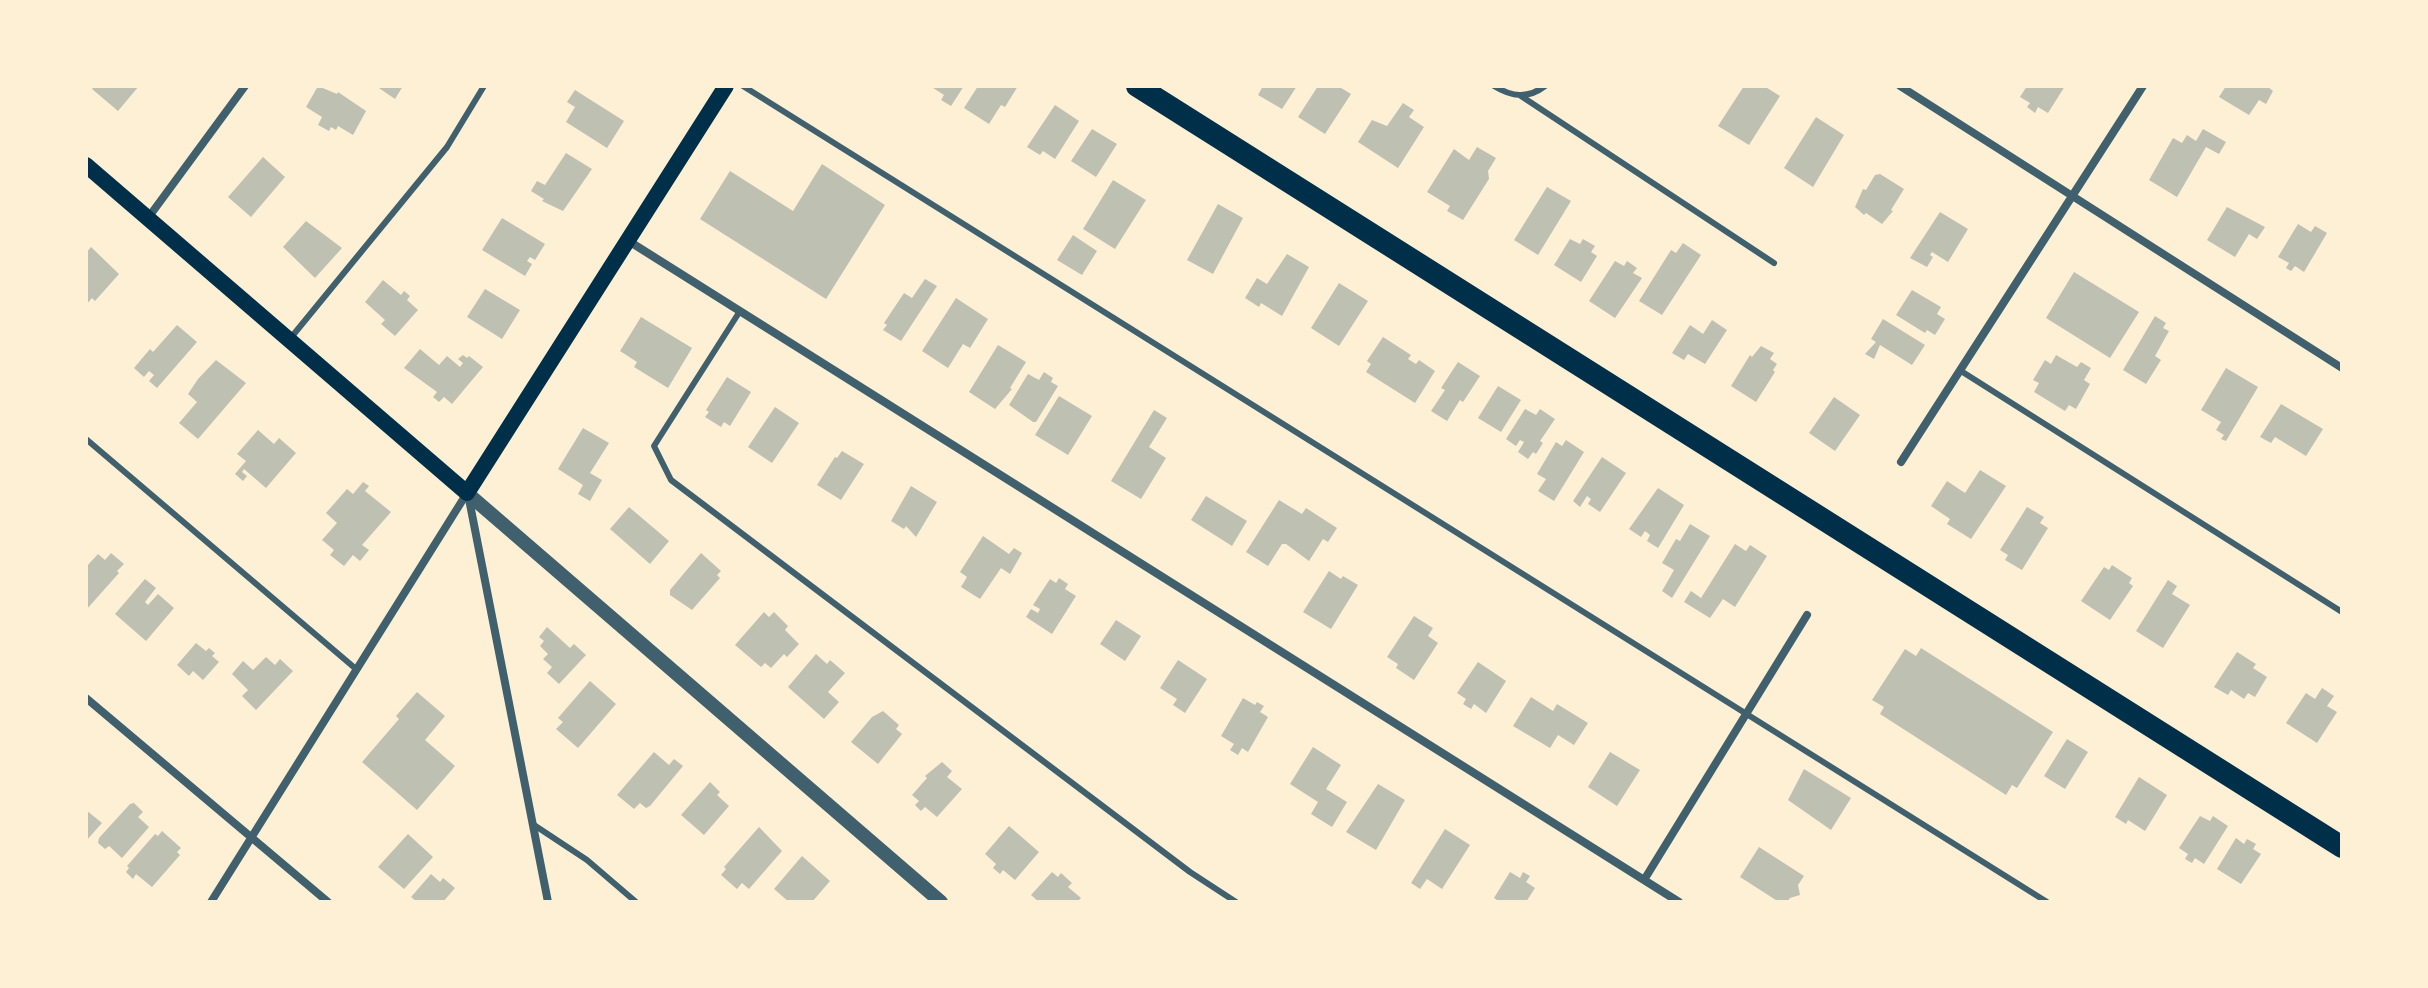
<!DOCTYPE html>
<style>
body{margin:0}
#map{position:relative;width:2428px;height:988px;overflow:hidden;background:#fdf0d5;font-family:"Golos Text",sans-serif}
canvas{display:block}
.frame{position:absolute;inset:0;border:88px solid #fdf0d5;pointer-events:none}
</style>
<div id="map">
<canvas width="2428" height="988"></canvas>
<div class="frame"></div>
</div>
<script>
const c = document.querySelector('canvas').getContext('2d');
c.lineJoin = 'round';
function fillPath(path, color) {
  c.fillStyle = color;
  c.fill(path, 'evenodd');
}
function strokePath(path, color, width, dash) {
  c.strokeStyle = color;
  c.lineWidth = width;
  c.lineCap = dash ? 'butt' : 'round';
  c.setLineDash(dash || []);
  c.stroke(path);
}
const building = new Path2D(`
 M95,86H139L118,111L92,89Z
 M318,86L337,94L338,92L366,111L353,135L338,126L336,130L331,127L329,131L318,125L322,117L306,107Z
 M376,86H403L395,99Z
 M930,86H964L951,106L941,100L944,95Z
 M978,86H1018L1005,107L1001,105L989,124L964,108Z
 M1263,86H1297L1282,109L1258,95Z
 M1318,86H1338L1351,94L1325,134L1298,117Z
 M1744,86H1764L1780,96L1749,145L1718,126Z
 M2027,86H2065L2048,113L2038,107L2035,113L2027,107L2030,103L2020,97Z
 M2226,86H2267L2273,91L2266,104L2259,100L2249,115L2219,97Z
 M575,90L624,121L607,148L566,122L575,107L567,102Z
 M1403,103L1414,110L1409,117L1424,127L1398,168L1358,142L1372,120L1387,126Z
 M1055,105L1079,121L1055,159L1043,151L1040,155L1027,147Z
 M1816,117L1844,135L1813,187L1784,168Z
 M1092,129L1117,144L1096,177L1071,161Z
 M2203,129L2226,142L2219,154L2206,147L2177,197L2149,180L2173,138L2182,143L2187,135L2196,141Z
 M1477,147L1496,158L1488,171L1489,179L1463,220L1447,211L1450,206L1427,192L1454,149L1469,160Z
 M566,153L592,169L563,211L542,201L544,199L531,191L537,181L545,185Z
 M263,157L285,177L251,217L228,197Z
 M822,164L885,205L826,299L700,219L730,171L793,211Z
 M1880,174L1904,189L1891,210L1893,211L1882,224L1866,213L1864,215L1855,207L1863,189L1866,190L1875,175Z
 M1113,180L1146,200L1115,249L1083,229Z
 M1547,187L1571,201L1538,255L1514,240Z
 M1218,204L1243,218L1213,274L1187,260Z
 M2227,207L2265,227L2257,239L2249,234L2235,257L2207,240Z
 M1940,212L1968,229L1948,262L1932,252L1930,255L1933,257L1927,267L1910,258Z
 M502,218L545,244L535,260L530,257L527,261L532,264L525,276L482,250Z
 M306,221L342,248L315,278L283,247Z
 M2298,224L2311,232L2315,226L2327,233L2304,272L2295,266L2291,271L2286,268L2289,263L2278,257Z
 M1073,235L1097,251L1082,275L1057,260Z
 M1570,239L1580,244L1583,239L1595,246L1591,252L1597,256L1581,282L1554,265Z
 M1683,243L1701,255L1662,315L1639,301L1671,250L1676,253Z
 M91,247L119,274L95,301L92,298L86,305V253Z
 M1287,254L1309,267L1282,316L1261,303L1259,307L1245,298L1257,278L1267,284Z
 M1615,261L1624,266L1627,261L1637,268L1633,273L1642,278L1615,318L1589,301Z
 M2074,272L2139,312L2110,358L2046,318Z
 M925,279L937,286L901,341L883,330L887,325L884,323L904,293L912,298Z
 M383,280L401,295L404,291L410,296L407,300L418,310L395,336L381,324L385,320L365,302Z
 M1339,283L1368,301L1339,346L1311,328Z
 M485,289L520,310L502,339L467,317Z
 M1912,290L1941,307L1937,314L1945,319L1935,335L1927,330L1925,333L1896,315Z
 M956,298L988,319L970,348L963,344L948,368L922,351Z
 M2155,316L2166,323L2163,328L2169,331L2155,356L2161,360L2146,384L2123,370Z
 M641,317L692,348L668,388L634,367L637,362L620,351Z
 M1883,319L1925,345L1912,365L1880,345L1874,359L1865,354L1876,342L1871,339Z
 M1712,320L1727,330L1705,364L1688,354L1684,360L1672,353L1690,325L1703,334Z
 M177,325L197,342L157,388L149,381L154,375L149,371L144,377L134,368L150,349L153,352Z
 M1383,337L1411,355L1408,359L1416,364L1419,360L1435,371L1415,403L1366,372L1371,364L1367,361Z
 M998,345L1026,362L1010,388L1012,389L995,409L969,392Z
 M1761,346L1774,353L1770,359L1777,364L1773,370L1775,372L1756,402L1731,386L1750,355L1752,357Z
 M420,349L439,365L447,356L460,367L463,363L458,359L463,355L467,358L469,356L483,367L452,404L444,397L439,402L433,397L437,392L404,368Z
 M2056,355L2077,367L2081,362L2091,368L2084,380L2090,384L2076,409L2069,405L2065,411L2034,392L2039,383L2033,380L2045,360L2051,364Z
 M216,360L246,383L198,439L179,423L197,402L188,394L198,379Z
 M1458,362L1480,376L1463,402L1460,400L1447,421L1431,411L1445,390L1441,388Z
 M2226,368L2258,387L2226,441L2221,439L2224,435L2216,430L2221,422L2201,410Z
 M1044,372L1053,378L1051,382L1058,386L1036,422H1033L1009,405L1028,374L1039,380Z
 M727,377L751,392L730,426L724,422L721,427L705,417L709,412L706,410Z
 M1498,386L1521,400L1501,432L1478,418Z
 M1059,396L1092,416L1068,455L1035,435Z
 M1834,397L1860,415L1835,451L1809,433Z
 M2281,404L2323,429L2306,456L2275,437L2271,443L2260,437Z
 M775,407L799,423L772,463L748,447Z
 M1525,409L1536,415L1540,409L1555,419L1540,441L1543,443L1536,454L1533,452L1528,459L1518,452L1524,442L1520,440L1516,446L1506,439Z
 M1154,410L1167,418L1149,447L1166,458L1141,499L1111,481Z
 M583,428L609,443L590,473L602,480L590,501L578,494L583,485L558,469Z
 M258,430L274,444L279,438L296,453L266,488L244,469L242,472L247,476L243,481L235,474L246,461L237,454Z
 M1566,440L1584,452L1554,501L1538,491L1546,479L1537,474L1556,442L1562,446Z
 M842,451L864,464L841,500L817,485L835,457L837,458Z
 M1602,457L1626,473L1600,512L1588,504L1591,499L1587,496L1580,507L1573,501Z
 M1980,470L2006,486L1971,539L1947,524L1950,519L1931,506L1947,481L1965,493Z
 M363,482L369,486L365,491L391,512L362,545L369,550L360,561L353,555L344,566L330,555L334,550L322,540L337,523L326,513L347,489L353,494Z
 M911,486L937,502L916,537L906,526L904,529L891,521Z
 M1658,488L1684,505L1658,548L1647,541L1650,535L1645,531L1641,537L1629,529Z
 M1206,496L1247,521L1232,546L1191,520Z
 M1279,500L1302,514L1306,508L1337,528L1328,542L1323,539L1309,561L1286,544H1282L1268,566L1246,552Z
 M629,507L669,541L650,564L610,529Z
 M2027,507L2044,517L2040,523L2048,528L2022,570L2005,560L2008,555L2000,550Z
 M1690,524L1710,536L1672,598L1662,591L1674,570L1662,563L1676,539L1680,541Z
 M983,536L1009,554L1014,548L1022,553L1010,574L1001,568L980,599L961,587L967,577L960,572Z
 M1735,544L1746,551L1750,545L1767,556L1735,607L1723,599L1710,618L1684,602L1691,591L1701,598Z
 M111,553L124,564L117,571L119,573L86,610V567L98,554L105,560Z
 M701,553L721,571L717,575L720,578L692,610L670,595V590Z
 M2112,565L2132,578L2129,583L2133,586L2110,620L2081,601L2104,567L2109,570Z
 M1329,571L1341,579L1343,576L1358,585L1331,629L1303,612Z
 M1059,578L1068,584L1065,589L1076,596L1052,634L1026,617L1031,609L1038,613L1040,609L1033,605L1050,579L1056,583Z
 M145,579L156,588L145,602L148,605L158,594L174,608L146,641L115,614Z
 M2168,580L2177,586L2172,594L2190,605L2163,648L2136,631Z
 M764,612L769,617L774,612L788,626L785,630L799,644L787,657L784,654L771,668L765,663L761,667L735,645Z
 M1414,616L1433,628L1428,636L1438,643L1414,680L1396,668L1398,664L1387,657Z
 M1116,620L1141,636L1125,661L1100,644Z
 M547,627L570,648L574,644L586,655L559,684L547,673L552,667L543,659L548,654L540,646L544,641L539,637Z
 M196,643L206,651L209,648L215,653L212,656L219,662L203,680L193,671L189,676L177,665Z
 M1921,648L2053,732L2017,788L2012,785L2006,795L1880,714L1884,707L1872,700L1905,649L1916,656Z
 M2237,652L2256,664L2253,668L2267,677L2255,697L2248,693L2244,699L2231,690L2228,695L2214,687Z
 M816,654L827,664L830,660L845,673L828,692L839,702L824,719L788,687Z
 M266,657L275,665L280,659L293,671L256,710L242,696L248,690L232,674L243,661L253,670Z
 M1178,660L1207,679L1185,713L1173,705L1177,699L1160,688Z
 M1478,662L1506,681L1486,713L1474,704L1471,709L1463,704L1466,699L1457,693Z
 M590,681L616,704L578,748L556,729L563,722L558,718Z
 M2322,688L2334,696L2327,706L2337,712L2317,743L2286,723L2306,693L2315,699Z
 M417,692L445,716L425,740L455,766L417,810L362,762L399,719L396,716Z
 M1531,697L1553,711L1557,704L1588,723L1574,745L1558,735L1550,748L1513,726Z
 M1243,698L1255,705L1257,702L1264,706L1260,712L1268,717L1248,752L1242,748L1238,755L1230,750L1234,744L1221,736Z
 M883,711L899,725L896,729L902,734L878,764L851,742L872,717Z
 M2067,739L2088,752L2065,789L2044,776Z
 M1313,747L1341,765L1326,789L1347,802L1332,827L1311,814L1318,802L1290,784Z
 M654,752L669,765L674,759L683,766L650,806L646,808L640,803L634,809L617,795Z
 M1610,752L1640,770L1617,806L1588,787Z
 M942,762L952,771L947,777L962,789L937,817L925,807L921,811L915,805L919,801L912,795L927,778L925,776Z
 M1804,769L1851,798L1831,830L1788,800Z
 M2139,777L2167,795L2145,831L2128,820L2126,824L2115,817Z
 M710,782L720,792L717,795L729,806L704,835L681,815Z
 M1378,784L1405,800L1376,850L1346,832Z
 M134,803L143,812L138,817L149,827L122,858L109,846L105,849L98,843L99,838L130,804Z
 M86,810L102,823L86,841Z
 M2200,816L2210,821L2213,816L2228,826L2204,864L2195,858L2192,863L2185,859L2188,854L2179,848Z
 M1009,826L1039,852L1015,880L1003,870L1000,874L993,868L996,864L985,854Z
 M759,827L782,851L749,889L742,883L737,889L721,875L726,869L724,867Z
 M1445,829L1470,845L1442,889L1427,879L1420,889L1411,883Z
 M162,831L181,848L177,852L180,855L152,887L136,874L133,879L126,872L129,868L127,866L155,834L158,836Z
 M408,834L433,857L404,889L378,867Z
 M2236,838L2244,844L2247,839L2256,844L2253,849L2261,854L2241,884L2217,869Z
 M1759,847L1804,876L1798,885L1800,895L1790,898L1787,902H1779L1740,877Z
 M802,856L830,881L812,902H789L774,889Z
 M1052,872L1058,877L1061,873L1072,883L1068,887L1081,898L1077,902H1039L1031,895Z
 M1510,872L1520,878L1523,872L1530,876L1526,882L1535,888L1526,902H1500L1494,898Z
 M431,874L440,882L443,878L455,888L443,902H417L411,897Z`);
const service = new Path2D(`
 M743,86L2047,902
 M1494,86C1512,97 1528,99 1545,86
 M1521,96L1774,263
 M740,311L654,446L671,480L1190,872L1236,902
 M289,340L447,147L484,86
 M1961,371L2342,612
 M86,439L356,669
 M534,825L587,860L636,902`);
const minor = new Path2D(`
 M1900,86L2342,368
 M148,218L245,86
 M627,240L1679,902
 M1901,462L2143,86
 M468,494L548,902
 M86,698L328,902
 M1644,880L1807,615
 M211,902L467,493`);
const tertiary = new Path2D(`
 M467,493L941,902`);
const secondary = new Path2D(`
 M86,165L467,493L726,86`);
const trunk = new Path2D(`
 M1137,86L2342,847`);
fillPath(building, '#bec0b2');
strokePath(service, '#3f606c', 6);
strokePath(minor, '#3f606c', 8);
strokePath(tertiary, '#3f606c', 14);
strokePath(secondary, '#003049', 16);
strokePath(trunk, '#003049', 22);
</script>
